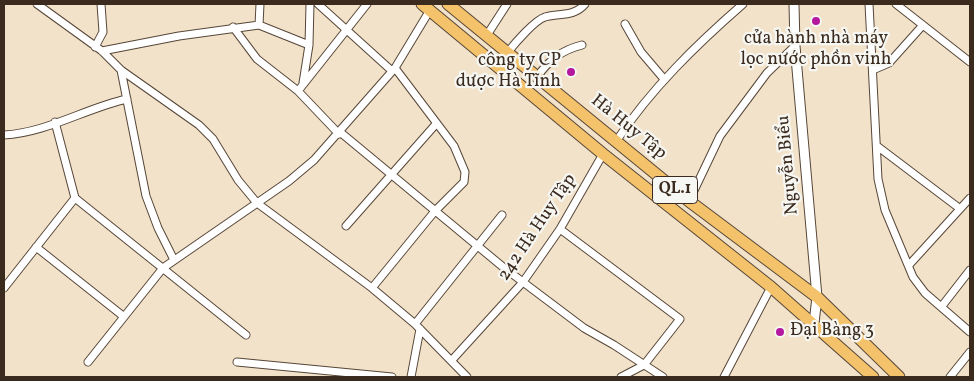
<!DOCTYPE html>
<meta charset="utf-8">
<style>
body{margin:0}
#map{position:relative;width:974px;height:381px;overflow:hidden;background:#f2e2c9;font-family:Vollkorn,serif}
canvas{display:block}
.frame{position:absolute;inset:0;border:5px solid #3b2a1e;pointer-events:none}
</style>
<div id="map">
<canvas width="974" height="381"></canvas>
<div class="frame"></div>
</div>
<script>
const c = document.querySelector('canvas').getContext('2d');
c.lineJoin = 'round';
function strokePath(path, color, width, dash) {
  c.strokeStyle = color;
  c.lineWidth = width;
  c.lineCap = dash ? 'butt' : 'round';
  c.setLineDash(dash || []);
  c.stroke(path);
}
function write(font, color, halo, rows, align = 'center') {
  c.font = font + ' Vollkorn,serif';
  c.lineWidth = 4.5;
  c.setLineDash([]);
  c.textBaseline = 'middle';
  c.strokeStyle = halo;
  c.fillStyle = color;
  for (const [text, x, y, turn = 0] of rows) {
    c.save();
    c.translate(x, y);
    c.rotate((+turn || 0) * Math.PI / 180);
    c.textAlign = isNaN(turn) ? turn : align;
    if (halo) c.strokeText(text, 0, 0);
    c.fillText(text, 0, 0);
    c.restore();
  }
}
const minor = new Path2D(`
 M37,4L102,51L121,70L199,125L213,139L238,180L257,203L372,288L415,324L467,377
 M318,4L392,71
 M869,4L878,179L885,210L913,277L925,293L970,332
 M896,4L970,62
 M625,24L641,52L664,79
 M259,25L260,4
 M233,27L257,59L298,91L339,134
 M487,35L507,4
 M95,47L103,32L101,4
 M102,51L179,36L259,25L309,45
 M508,52C515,43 535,20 545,17C560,13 574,17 585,4
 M121,70L146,196L158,228L174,260
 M873,70L889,63L923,25
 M537,77C549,60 562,50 582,45
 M303,83L309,45L310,4
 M298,91L367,4
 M55,122L75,198
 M340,132L503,267L584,328L614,345L663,377
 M4,135C46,133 86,108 127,99
 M617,140C651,89 696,45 743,4
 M877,146L959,208
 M689,201L720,136L767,73L795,46
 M346,226L436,124
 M560,229L680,319L644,365L621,377
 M36,247L123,316
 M909,265L970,198
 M4,288L75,198L246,335
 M372,288L435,211L464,182L465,172L454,146L395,68
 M942,306L970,270
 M415,324L502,215
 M452,360L523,282L560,229L603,154
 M88,362L163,268L289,181L314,160L395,68L430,10
 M237,362L392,377
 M411,377L420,329
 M724,377L771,287
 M950,377L970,352`);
const tertiary = new Path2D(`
 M794,4L795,46L817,297L814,323`);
const primary = new Path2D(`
 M422,4L603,154L771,287L873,377
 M448,4L689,201L817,297L899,377`);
const markers = [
 [816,21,5,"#b5179e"],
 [571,72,5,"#b5179e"],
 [780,332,5,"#b5179e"]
];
const shields = [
 [675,190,45]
];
const shieldNames = [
 ["QL.1",675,190]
];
const poiNames = [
 ["cửa hành nhà máy",816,40],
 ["lọc nước phồn vinh",816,61],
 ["công ty CP",561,62,"right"],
 ["dược Hà Tĩnh",561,83,"right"],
 ["Đại Bàng 3",790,332,"left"]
];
const streetNames = [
 ["Hà Huy Tập",628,128,39],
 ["Nguyễn Biểu",789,165,-95],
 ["242 Hà Huy Tập",538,228,-56]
];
strokePath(minor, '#564638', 9);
strokePath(tertiary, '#564638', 11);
strokePath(primary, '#564638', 13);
strokePath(minor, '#fff', 7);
strokePath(tertiary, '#fff', 9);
strokePath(primary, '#f3c26a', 11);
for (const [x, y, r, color] of markers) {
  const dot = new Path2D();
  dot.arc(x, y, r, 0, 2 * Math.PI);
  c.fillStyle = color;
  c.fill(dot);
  strokePath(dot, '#f6f6f2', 2);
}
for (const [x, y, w] of shields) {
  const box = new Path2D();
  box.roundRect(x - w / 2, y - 13.5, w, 27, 4);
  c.fillStyle = '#f6f6f2';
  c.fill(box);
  strokePath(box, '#3b2a1e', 1);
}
write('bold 16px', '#3b2a1e', null, shieldNames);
write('18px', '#3b2a1e', '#f6f6f2', poiNames);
write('18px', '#3b2a1e', '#f6f6f2', streetNames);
</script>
